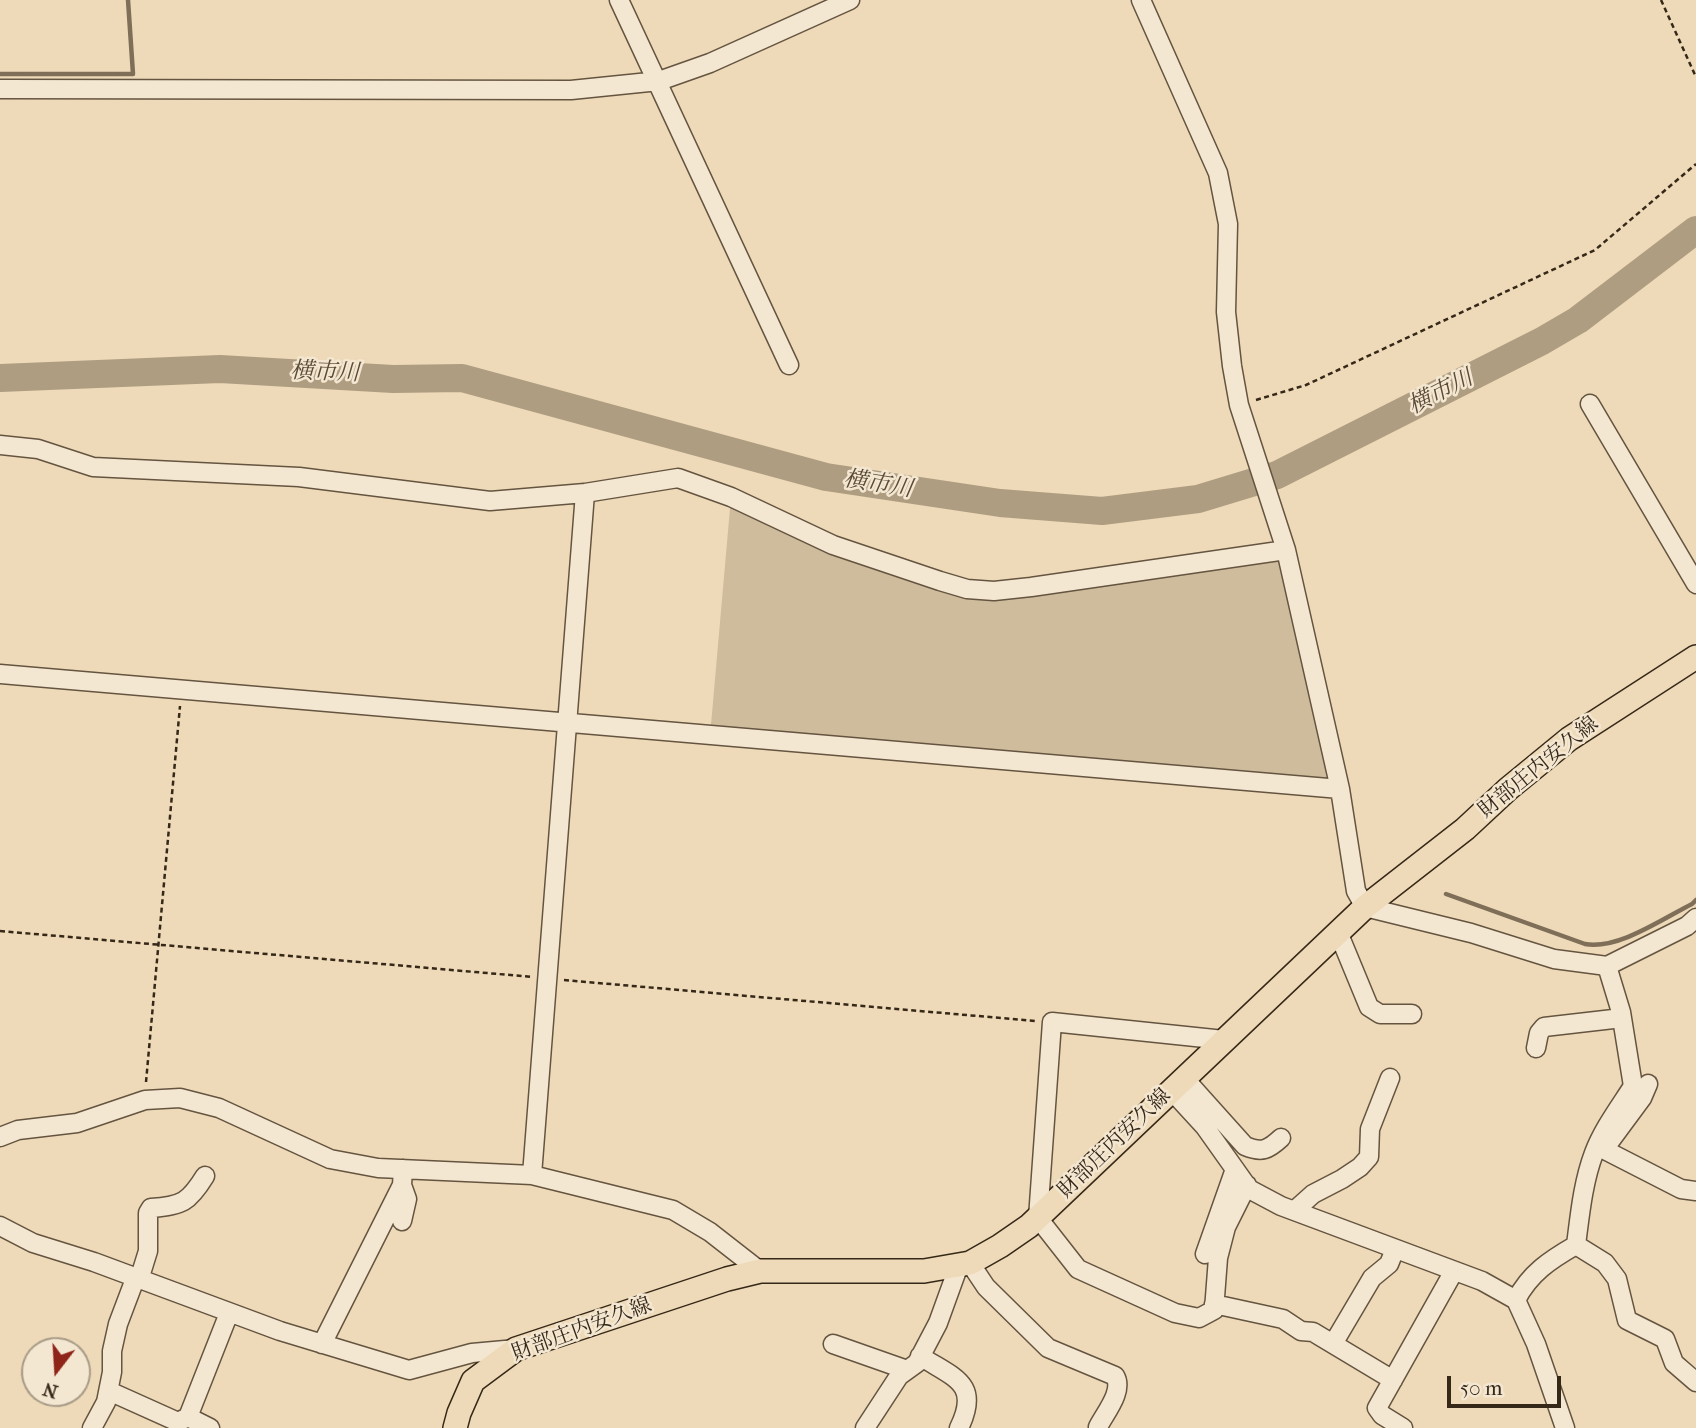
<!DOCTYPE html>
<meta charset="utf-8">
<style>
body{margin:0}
#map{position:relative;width:1696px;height:1428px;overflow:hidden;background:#eedab8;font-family:"IM FELL French Canon",serif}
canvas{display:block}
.north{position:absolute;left:21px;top:1337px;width:70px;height:70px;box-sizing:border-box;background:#f4e7d1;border:2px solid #a89b87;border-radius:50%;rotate:197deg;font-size:19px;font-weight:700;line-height:28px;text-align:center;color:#362818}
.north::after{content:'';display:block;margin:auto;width:24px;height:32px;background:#8f2418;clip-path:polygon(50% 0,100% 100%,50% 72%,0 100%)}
.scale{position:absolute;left:1447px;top:1376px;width:114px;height:32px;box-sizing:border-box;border:4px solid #362818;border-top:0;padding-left:9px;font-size:21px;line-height:24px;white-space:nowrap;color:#362818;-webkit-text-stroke:5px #f4e7d1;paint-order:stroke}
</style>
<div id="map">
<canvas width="1696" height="1428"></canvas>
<div class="north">N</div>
<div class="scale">50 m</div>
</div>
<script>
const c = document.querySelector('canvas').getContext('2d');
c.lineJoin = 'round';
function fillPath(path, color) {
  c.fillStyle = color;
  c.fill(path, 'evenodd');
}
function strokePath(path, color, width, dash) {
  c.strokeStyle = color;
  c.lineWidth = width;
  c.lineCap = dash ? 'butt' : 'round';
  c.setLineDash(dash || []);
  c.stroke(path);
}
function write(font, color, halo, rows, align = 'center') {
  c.font = font + ' "IM FELL French Canon","Noto Serif JP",serif';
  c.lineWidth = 5;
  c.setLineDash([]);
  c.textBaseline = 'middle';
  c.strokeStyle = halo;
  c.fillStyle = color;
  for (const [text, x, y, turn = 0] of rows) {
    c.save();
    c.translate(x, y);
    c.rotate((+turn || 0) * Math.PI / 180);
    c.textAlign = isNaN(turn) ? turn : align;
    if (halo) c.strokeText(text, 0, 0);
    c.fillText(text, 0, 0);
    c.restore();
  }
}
const green = new Path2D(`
 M731,497L967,589L1286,550L1340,789L710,736Z`);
const stream = new Path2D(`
 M0,74H133L128,0
 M1446,894L1585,944C1618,950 1662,919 1692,904L1696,900`);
const river = new Path2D(`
 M0,378L220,369L393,379L462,378L826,477L1000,503L1102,511L1198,499L1277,475L1542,341L1578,320L1696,230`);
const path = new Path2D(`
 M1661,0L1696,77
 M1256,400L1306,385L1595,250L1696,164
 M0,931L533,977
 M564,980L1035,1021
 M146,1082L180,706`);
const minor = new Path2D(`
 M619,0L789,365
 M1141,0L1218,173L1228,224L1226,312L1232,366L1239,405L1286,550L1340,789L1356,891L1365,907L1471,933L1554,959L1607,966L1687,926L1696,918
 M0,89L571,90L659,81L710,63L850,0
 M1590,404L1696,584
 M0,445L38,449L93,467L299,477L490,501L585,493L678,478L731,497L833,545L940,581L967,589L994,591L1031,587L1286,550
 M0,674L1340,789
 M1338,932L1369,1007L1380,1014H1412
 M1224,1040L1052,1022L1038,1218L1078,1269L1175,1313L1199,1318L1214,1310L1218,1258L1226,1227L1247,1185
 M1536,1048L1539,1033L1544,1027L1622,1018
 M1184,1078L1245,1146C1262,1153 1268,1150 1281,1138
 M1171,1090L1205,1127L1249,1189L1281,1206L1482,1281L1516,1300L1536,1344L1565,1428
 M0,1137L18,1130L77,1123L145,1100L180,1098L219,1108L330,1159L378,1168L532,1175L673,1210L710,1232L760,1271
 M1608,1144L1642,1098L1648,1084
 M1597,1146L1681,1189L1696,1191
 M532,1175L585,493
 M402,1185L407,1199L402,1221
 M1294,1211L1313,1194L1342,1179L1360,1167L1369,1157L1370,1129L1390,1078
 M0,1226L33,1243L94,1262L280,1331L409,1370L472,1353L516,1349
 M1576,1245L1605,1263L1617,1279L1627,1320L1665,1339L1674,1363L1696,1382
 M1205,1254L1235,1169
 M970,1263L986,1287L1048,1348L1115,1376C1124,1391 1105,1413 1098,1427
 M139,1280L148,1251V1213L151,1208C182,1206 189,1202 205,1176
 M1516,1300C1530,1273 1550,1260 1576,1245C1580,1214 1583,1182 1594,1153C1603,1129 1619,1108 1633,1086L1621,1012L1607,966
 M1214,1304L1283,1319L1301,1331L1313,1332L1393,1380
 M322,1344L402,1185L403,1169
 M833,1344L907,1370
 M1333,1344L1372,1278L1389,1264L1395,1249
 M920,1356C954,1378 981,1383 959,1428
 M109,1391L178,1422L188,1417L229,1313
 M188,1417L210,1428
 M92,1428L106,1402L112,1372V1351L118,1324L135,1279
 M865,1428L899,1376L917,1363L938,1323L959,1265
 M1403,1428L1382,1415L1377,1408L1454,1271`);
const major = new Path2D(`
 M455,1428L459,1413L473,1381L516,1349L727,1279L760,1271H924L970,1263L1000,1246L1029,1226L1365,907L1465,829L1508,789L1569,739L1696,657`);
const streetNames = [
 ["財部庄内安久線",1539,768,-39],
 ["財部庄内安久線",1115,1144,-44],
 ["財部庄内安久線",582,1330,-20]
];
const waterNames = [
 ["横市川",325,373,2],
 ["横市川",1441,393,-27],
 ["横市川",878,485,9]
];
fillPath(green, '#cfbc9d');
strokePath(stream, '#7f6e58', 4.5);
strokePath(river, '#af9d82', 28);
strokePath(minor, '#645440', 21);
strokePath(major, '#362818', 26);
strokePath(path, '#362818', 2.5, [5, 3.5]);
strokePath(minor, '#f4e7d1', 18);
strokePath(major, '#eedab8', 23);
write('21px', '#362818', '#f4e7d1', streetNames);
write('italic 23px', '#5a4b38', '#f4e7d1', waterNames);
</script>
